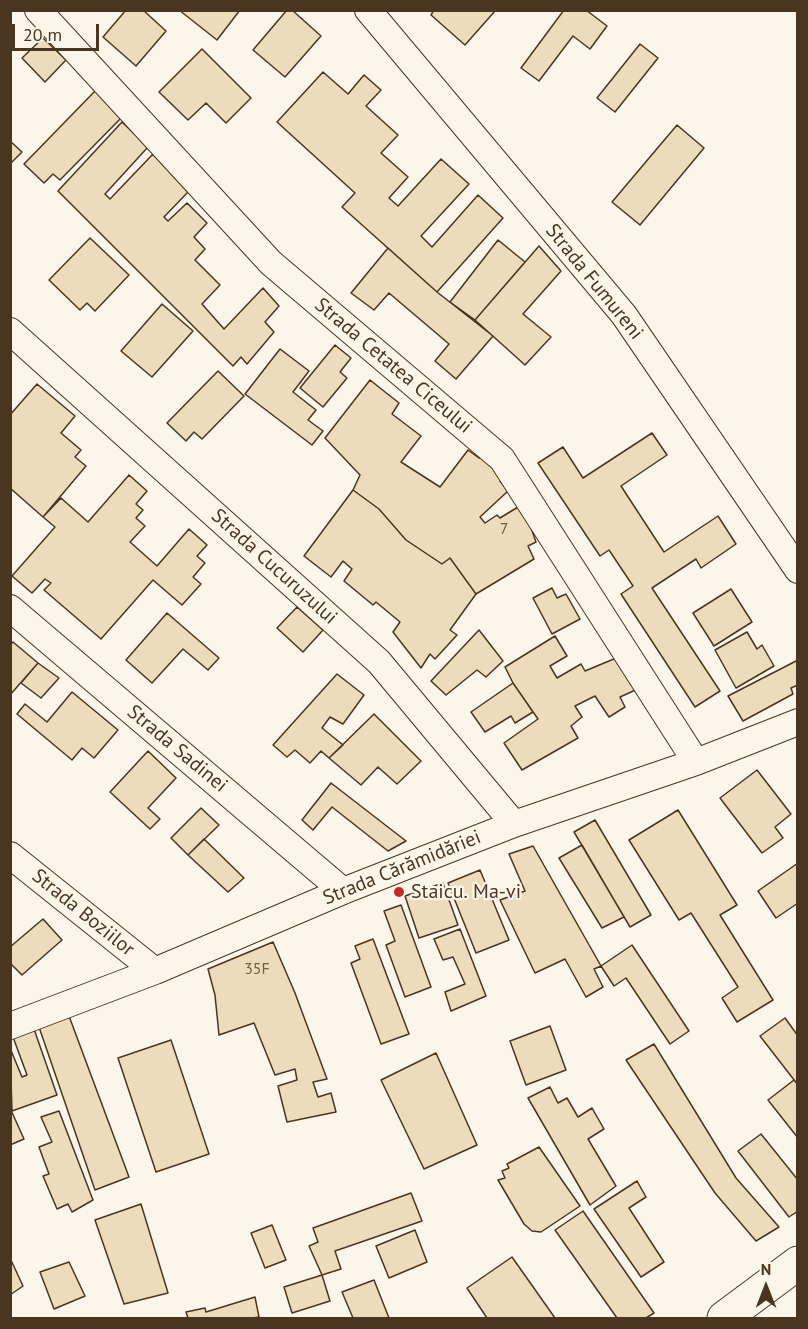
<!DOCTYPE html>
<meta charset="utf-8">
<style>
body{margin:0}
#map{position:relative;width:808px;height:1329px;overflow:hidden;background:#fbf6e9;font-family:"PT Sans",sans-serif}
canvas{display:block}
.frame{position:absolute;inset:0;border:12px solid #4a3520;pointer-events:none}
.north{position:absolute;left:736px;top:1257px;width:60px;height:60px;-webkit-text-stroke:4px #fbf6e9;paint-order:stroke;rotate:0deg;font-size:16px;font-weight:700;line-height:24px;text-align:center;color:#4a3520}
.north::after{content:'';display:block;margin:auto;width:21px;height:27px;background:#4a3520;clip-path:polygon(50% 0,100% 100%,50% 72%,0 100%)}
.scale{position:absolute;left:12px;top:24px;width:87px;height:27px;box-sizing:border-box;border:3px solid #4a3520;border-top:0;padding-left:8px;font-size:18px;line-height:21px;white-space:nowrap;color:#4a3520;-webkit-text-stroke:4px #fbf6e9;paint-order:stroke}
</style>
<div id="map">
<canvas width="808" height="1329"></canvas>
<div class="frame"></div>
<div class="north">N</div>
<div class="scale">20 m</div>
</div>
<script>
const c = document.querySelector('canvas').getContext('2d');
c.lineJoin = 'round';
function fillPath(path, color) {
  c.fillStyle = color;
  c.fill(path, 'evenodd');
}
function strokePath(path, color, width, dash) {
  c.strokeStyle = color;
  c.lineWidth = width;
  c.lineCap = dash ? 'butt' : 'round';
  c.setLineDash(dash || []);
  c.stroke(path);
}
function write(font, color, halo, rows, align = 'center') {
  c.font = font + ' "PT Sans",sans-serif';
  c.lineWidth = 4.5;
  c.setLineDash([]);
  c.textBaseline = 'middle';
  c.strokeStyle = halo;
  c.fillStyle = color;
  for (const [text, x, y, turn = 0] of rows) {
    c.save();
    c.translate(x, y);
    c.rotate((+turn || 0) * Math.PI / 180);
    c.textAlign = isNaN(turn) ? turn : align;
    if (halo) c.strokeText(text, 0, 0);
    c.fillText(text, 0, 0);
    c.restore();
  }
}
const building = new Path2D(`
 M126,10H143L166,31L136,66L103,37Z
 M179,10H240L217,40Z
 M287,10H292L321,36L285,77L253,50Z
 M434,10H494L495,11L465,45L431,15Z
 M564,10H586L607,26L590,49L573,36L539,81L521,68Z
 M43,38L66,60L45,82L22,58Z
 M640,44L658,58L615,112L597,98Z
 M202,49L251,98L226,123L206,103L188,120L159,92Z
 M323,72L348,94L364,75L381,90L366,106L398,135L381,153L408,177L389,198L398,206L441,159L469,184L421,236L432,247L478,195L503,218L437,292L342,207L355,193L277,122Z
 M97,89L124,115L60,180L53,174L44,183L24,164Z
 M122,122L148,147L105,194L110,199L153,154L188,192L164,217L168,221L187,203L207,223L194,237L205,249L195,260L220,285L202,304L224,329L263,288L279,306L265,322L274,332L247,364L241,357L233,366L58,191Z
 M677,125L704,148L640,225L612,202Z
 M10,141L22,152L10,164Z
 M90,238L129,275L95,311L87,303L80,310L49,280Z
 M498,240L525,262L475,320L450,302Z
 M539,246L561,271L523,314L551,337L525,365L475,320Z
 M388,248L437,292L493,336L456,379L435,361L449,344L389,293L374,310L351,293Z
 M162,304L193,331L152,377L121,351Z
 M335,345L351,358L340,372L347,378L323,407L300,388Z
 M280,349L309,371L293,392L316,410L308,420L323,431L312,445L245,394Z
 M218,371L244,396L202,439L194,432L186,441L167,423Z
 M370,380L399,403L392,414L421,436L401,462L440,487L468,450L479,458H489L503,479L500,481L508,491L480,517L485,523L497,515L500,518L518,507L530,525L536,542L528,546L534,559L476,594L450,558L442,564L406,540L379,509L353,490L360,475L325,438Z
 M37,384L75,416L61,433L81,450L75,457L86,466L43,517L10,488V415Z
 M652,433L667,455L621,486L664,552L718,516L736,544L701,568L696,559L652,588L720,691L695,707L621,594L633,586L609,550L600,556L538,463L563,447L583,478Z
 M129,475L147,491L136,504L143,510L136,518L145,526L130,542L157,566L189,529L207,545L197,556L205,563L193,577L201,584L182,605L153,580L101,639L44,590L51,583L45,579L32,593L12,576L55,527L43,517L61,498L88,522Z
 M353,490L379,509L406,540L442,564L450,558L476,594L450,630L457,635L435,659L430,654L421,668L393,632L400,622L376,602L373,605L344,581L352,569L343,561L331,577L304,556Z
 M552,588L557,598L566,594L580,619L552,634L533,598Z
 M731,589L752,622L714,646L693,613Z
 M297,607L323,630L303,652L277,628Z
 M167,613L219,658L208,670L183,649L152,683L126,660Z
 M479,630L503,661L486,677L477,670L446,695L431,681Z
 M747,632L757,649L762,645L774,666L736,688L715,650Z
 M555,636L567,656L550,666L557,678L581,664L585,671L621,656L640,688L620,697L625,707L609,717L595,696L575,706L582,717L571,726L578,738L522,770L504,743L538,719L513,683L505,667Z
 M13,642L38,663L10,695V645Z
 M798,660V685L791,688L793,694L743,721L728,696Z
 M38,663L59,678L41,698L21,683Z
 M337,674L364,695L343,724L330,717L322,728L343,745L329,758L321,751L310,763L295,750L287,757L273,745Z
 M513,683L533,712L515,723L511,716L485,732L471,712Z
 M72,692L118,730L94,758L82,748L72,760L17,714L25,704L47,722Z
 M374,714L421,761L397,784L378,767L361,785L329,758Z
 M148,751L176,778L148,808L160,819L150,829L110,792Z
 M757,770L791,814L775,827L783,838L762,853L720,798Z
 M331,783L406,841L388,851L332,807L313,830L302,820Z
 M201,808L219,825L188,855L171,838Z
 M678,810L737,905L720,915L773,1000L737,1022L722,998L738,987L691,913L679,920L629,840Z
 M595,820L651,915L630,927L574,832Z
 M204,839L244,878L228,892L188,855Z
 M582,845L624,917L602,928L559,858Z
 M533,846L601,966L594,969L603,987L586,997L565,959L535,973L500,900L525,891L509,854Z
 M798,863V903L776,918L758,891Z
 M480,870L509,940L476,953L448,883Z
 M443,883L458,925L419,938L405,896Z
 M401,905L431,987L405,997L386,945L395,941L384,911Z
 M43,919L62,940L22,975L10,963V947Z
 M460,929L486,996L451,1011L445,992L465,984L453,957L443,960L434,939Z
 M373,939L409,1034L381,1044L351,963L360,959L355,946Z
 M273,942L295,993L327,1079L313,1082L318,1097L331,1093L336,1112L287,1122L278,1086L297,1080L295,1069L275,1075L254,1023L219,1035L215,995L208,969Z
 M632,945L689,1031L670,1044L626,978L614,986L601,966Z
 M69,1016L129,1177L95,1190L39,1027Z
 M785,1018L798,1036V1085L760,1036Z
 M550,1026L566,1070L526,1085L510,1041Z
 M34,1029L57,1095L12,1111L10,1048L22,1077L27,1075L13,1037Z
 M171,1040L209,1154L156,1172L118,1058Z
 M654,1044L736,1178L779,1227L756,1241L715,1193L626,1060Z
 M436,1053L477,1145L424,1169L381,1080Z
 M794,1080L798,1085V1138L768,1100Z
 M550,1087L558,1103L567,1098L578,1117L592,1108L604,1129L588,1139L616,1186L590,1205L528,1098Z
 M10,1108L24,1139L10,1145Z
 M59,1111L93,1200L72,1212L68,1204L57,1209L43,1176L49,1174L39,1147L52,1142L41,1117Z
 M761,1134L798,1180V1211L789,1217L738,1151Z
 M539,1147L580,1206L541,1232L532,1231L524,1224L498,1180L505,1178L502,1171L509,1168L507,1164Z
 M637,1181L646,1197L629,1208L664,1262L641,1277L594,1209Z
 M411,1193L422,1221L335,1251L341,1269L322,1275L309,1246L318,1242L313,1228Z
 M141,1204L168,1293L124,1304L95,1220Z
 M583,1211L654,1313L646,1318H617L555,1230Z
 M272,1225L286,1260L265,1268L251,1233Z
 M415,1230L427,1262L389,1278L376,1246Z
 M512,1257L555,1318H487L467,1288Z
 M10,1258L23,1286L10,1295Z
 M69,1262L85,1296L54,1309L40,1272Z
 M322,1275L330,1301L292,1313L284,1287Z
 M374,1280L389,1318H353L342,1292Z
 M255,1297L259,1317L253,1318H188L186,1312L205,1308L206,1312Z`);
const street = new Path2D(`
 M38,10L271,263L502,459L696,762
 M368,10L624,315L798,570
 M10,331L379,662L514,824
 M10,608L343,891
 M10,855L155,971
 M10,1026L155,971L343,891L514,824L696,762L798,722`);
const secondary = new Path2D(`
 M724,1318L798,1263`);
const markers = [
 [399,892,6,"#c62828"]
];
const numberNames = [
 ["7",504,529],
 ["35F",257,969]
];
const streetNames = [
 ["Strada Fumureni",594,282,51],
 ["Strada Cetatea Ciceului",393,366,40],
 ["Strada Cucuruzului",274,567,42],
 ["Strada Sadinei",177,749,40],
 ["Strada Cărămidăriei",402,868,-22],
 ["Strada Boziilor",83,913,39]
];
const poiNames = [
 ["Staicu. Ma-vi",411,892]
];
fillPath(building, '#ecdcbc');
strokePath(building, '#4a3520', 1.5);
strokePath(street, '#4a3520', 28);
strokePath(secondary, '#4a3520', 35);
strokePath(street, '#fbf6e9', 26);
strokePath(secondary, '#fbf6e9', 33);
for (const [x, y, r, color] of markers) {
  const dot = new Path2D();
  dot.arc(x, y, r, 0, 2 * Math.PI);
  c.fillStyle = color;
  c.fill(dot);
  strokePath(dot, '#fbf6e9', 2);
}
write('16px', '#725f47', null, numberNames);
write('20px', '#4a3520', '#fbf6e9', streetNames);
write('20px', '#4a3520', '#fbf6e9', poiNames, 'left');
</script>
